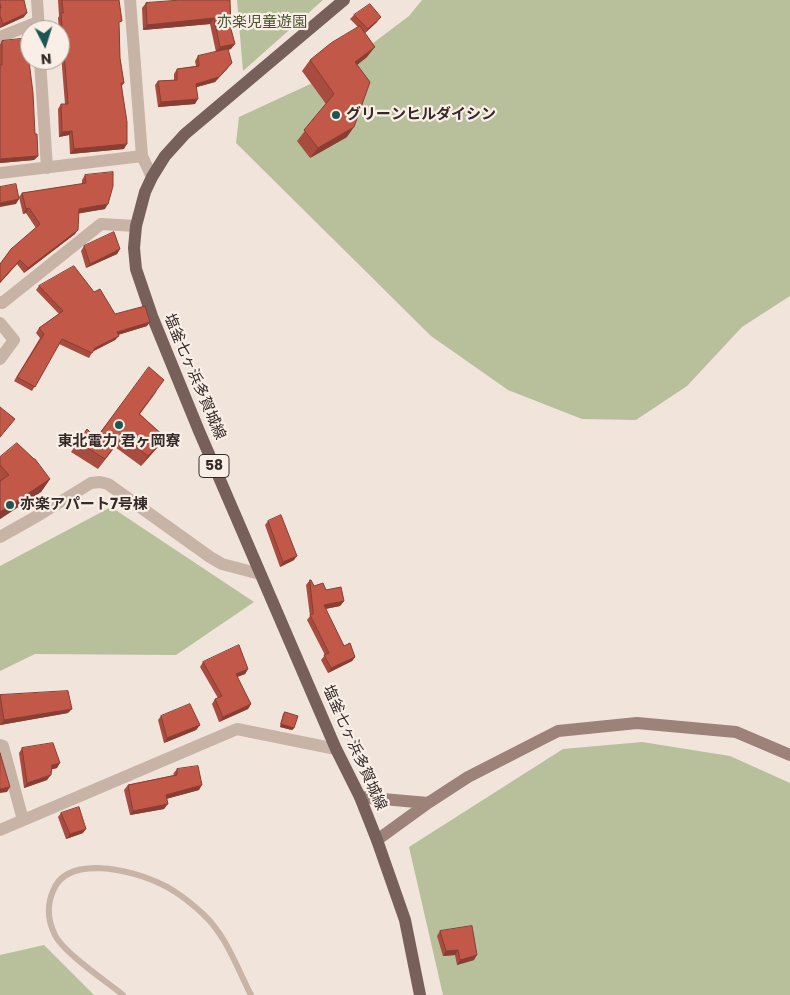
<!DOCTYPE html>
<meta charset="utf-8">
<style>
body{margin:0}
#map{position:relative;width:790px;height:995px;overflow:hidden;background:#f1e4db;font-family:Poppins,sans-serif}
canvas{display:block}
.north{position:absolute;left:20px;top:20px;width:50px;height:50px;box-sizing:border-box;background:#f9efe7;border:1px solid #aba09b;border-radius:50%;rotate:175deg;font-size:14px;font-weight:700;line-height:20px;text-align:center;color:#352a28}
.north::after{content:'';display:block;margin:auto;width:18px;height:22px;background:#1e5553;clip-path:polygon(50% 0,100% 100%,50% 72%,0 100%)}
</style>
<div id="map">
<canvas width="790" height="995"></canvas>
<div class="north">N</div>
</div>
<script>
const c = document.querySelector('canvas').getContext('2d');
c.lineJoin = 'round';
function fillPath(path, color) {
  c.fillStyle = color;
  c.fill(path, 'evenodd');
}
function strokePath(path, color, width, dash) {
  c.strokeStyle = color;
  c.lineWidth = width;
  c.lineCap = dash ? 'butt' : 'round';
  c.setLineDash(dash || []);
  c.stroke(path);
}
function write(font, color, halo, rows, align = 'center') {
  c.font = font + ' Poppins,"Noto Sans JP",sans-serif';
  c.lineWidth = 4.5;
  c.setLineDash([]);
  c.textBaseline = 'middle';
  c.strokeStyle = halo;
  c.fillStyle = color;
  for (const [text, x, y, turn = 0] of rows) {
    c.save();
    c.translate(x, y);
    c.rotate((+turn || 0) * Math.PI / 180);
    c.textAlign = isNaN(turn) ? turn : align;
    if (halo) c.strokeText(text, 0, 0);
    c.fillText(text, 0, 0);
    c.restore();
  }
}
const green = new Path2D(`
 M237,0H323L243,71Z
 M422,0H790V296L742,327L687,386L636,420L582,419L508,390L431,336L236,143L239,117L332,74L409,16Z
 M111,507L254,602L176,655L35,654L0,671V566Z
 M642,742L730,756L790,783V995H443L409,847L563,749Z
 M44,945L94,995H0V955Z`);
const lane = new Path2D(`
 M123,995C107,982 63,952 55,935C48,921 47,905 53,891C67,854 132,870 159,883C175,890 190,902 203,914C226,935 237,968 251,995`);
const street = new Path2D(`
 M37,0L39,30
 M130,0L142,156L152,177
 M0,37L38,22
 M40,60L47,168
 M0,173L142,156
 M0,302L2,303L101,224L136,226
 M0,323L14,340L0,359
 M0,537L39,515L91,483L100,482L108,484L210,557L222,564L260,574
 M0,745L3,746L23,820
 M0,830L237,729L336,749`);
const secondary = new Path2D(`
 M360,797L428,803
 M377,840L428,803L468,777L558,731L637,723L736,732L790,755`);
const primary = new Path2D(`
 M344,0L185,134L165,156L152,177L145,192L136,226L134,248L136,269L152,316L199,431L336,749L360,797L377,840L405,920L420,995`);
const wall = new Path2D(`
 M0,0L24,17L0,28Z
 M58,0H119V25L120,58L124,83L122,86L124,149L70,154L69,135L59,137L58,109L61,104H65L60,42V30H59L58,18L59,16Z
 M230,0L231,49L228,50V68L215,82L197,87L195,104L158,107L155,85L158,81L174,80V74L177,69L196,66L195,61L198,56L216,52L210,24L143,30L142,8L146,3Z
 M354,15L377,22L365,33L367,57L357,65L347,137L310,158L297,141L326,104L302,71L310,60L358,27L350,19Z
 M2,41L32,61L29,65L35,134L38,156L34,160L0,163V44Z
 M85,175L105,209L79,213L75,234L24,273L17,264L0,283V264L36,228L26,213L23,214L19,197L22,193L82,184V180Z
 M84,246L120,249L117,254L86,268L81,251Z
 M39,286L94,292L115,314L147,326L118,335L115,340L93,351L89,358L59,344L32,391L14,381L40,338L36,333L39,328L59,314L36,290Z
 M157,391L140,414L165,437L157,448L141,466L115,447L98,469L71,452L87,429L96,438Z
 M0,457L50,479L41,492L0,519Z
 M268,521L294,560L280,567L265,525Z
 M310,580L314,586L326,590L344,601L340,606L325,609L344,646L355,657L352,661L328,673L321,660L325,655L307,620L310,616L306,585Z
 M203,662L248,669L245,674L237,677L251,704L248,709L219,722L212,704L215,699L218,698L200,667Z
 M0,695L68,713L0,725Z
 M285,712L294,728L292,730L280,727L283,714Z
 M161,716L200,725L196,730L164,743L158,720Z
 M22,748L57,768L52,769L47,780L24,788L19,753Z
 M177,769L199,790L166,799L164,809L130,815L124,790L128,785L174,775L173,774Z
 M61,813L83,833L66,839L58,817Z
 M440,931L474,960L457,965L455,955L443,956L437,936Z`);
const shadedWall = new Path2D(`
 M27,13L24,17L0,28L3,24Z
 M381,17L377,22L364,34L368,29Z
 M214,18L210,24L143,30L147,25Z
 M235,44L231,49L216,52L220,47Z
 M375,47L367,57L348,72L355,62Z
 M232,63L215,82L193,88L196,84Z
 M198,99L195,104L158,107L161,102Z
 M354,127L347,137L310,158L318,148Z
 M72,131L69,135L59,137L62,132Z
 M127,144L124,149L70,154L74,149Z
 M38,156L34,160L0,163V159Z
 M19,199L16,204L0,207V203Z
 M108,204L105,209L76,214L79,209Z
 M29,208L26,213L23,214L26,209Z
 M78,230L75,234L24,273L28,268Z
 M120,249L117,254L86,268L90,264Z
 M20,260L17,264L0,283V282Z
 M150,322L147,326L114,336L117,332Z
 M119,336L115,340L92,352L95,348Z
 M165,437L157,448L141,466L148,456Z
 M50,479L41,492L0,519V512Z
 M297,556L294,560L280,567L283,562Z
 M344,601L340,606L320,610L324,605Z
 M355,657L352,661L328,673L331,668Z
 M248,669L245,674L232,679L236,674Z
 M251,704L248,709L219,722L223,717Z
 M72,709L68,713L0,725L4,720Z
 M281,724L294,728L292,730L280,727Z
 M200,725L196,730L164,743L167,738Z
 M60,763L57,768L49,770L52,765Z
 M51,775L47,780L24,788L27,783Z
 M202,785L199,790L162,800L166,795Z
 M10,787L7,792L0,793V789Z
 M168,804L164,809L130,815L133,811Z
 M86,829L83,833L66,839L70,834Z
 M458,950L455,955L443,956L446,951Z
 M477,955L474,960L457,965L460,960Z`);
const building = new Path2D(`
 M0,0H24L27,13L3,24L0,16V8H1L0,4Z
 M62,0H119L122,21L119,22L120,58L124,83H121L127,122V144L74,149L72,131L62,132L61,104H68L61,13H63Z
 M181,0H230L231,29L235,44L220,47L214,18L147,25L146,3Z
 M370,4L381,17L368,29L354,15Z
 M360,26L375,47L355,62L370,82L354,127L318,148L304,130L334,94L310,60L331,43Z
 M29,38L30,45V60L32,61H29L33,93L35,134H37L38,156L0,159V65H2V41Z
 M228,49L232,63L219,77L196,84L198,99L161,102L158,81L177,80V69L199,66L198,56Z
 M113,172V186L108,204L79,209L78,230L28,268L20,260L0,282V264L11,249L40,224L29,208L26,209L22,193L86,183L85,175Z
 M16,184L19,199L0,203V187Z
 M114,232L120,249L90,264L84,246Z
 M74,266L94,292L100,289L115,314L145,306L150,322L117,332L119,336L95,348L92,353L62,339L35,387L17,377L44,334L39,328L63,311L39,286Z
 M149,367L164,380L139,414L165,437L148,456L122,436L105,459L78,442L87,429L96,438Z
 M0,407L15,419L0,437Z
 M17,443L34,459H35L50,479L0,512V481L9,475L0,465V457Z
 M281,515L297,556L283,562L268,521Z
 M310,580H311L314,586L323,583L326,590L341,587L344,601L324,605L344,646L350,643L355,657L331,668L324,655L329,653L310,615L313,614Z
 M239,645L248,669L236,674L251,704L223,717L215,699L222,696L203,662Z
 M68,691L72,709L4,720L0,695Z
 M190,704L200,725L167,738L161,716Z
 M285,712L298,716L294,728L281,724Z
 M53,743L60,763L52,765L51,775L27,783L22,748Z
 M0,753L10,787L0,789Z
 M198,766L202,785L166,795L168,804L133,811L128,785L177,775V769Z
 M79,807L86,829L70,834L61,813Z
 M472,926L477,955L460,960L458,950L446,951L440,931Z`);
const markers = [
 [336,115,5,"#1e5553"],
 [119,425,5,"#1e5553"],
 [10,505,5,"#1e5553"]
];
const shields = [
 [214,466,30]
];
const shieldNames = [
 ["58",214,466]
];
const parkNames = [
 ["亦楽児童遊園",262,23]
];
const poiNames = [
 ["グリーンヒルダイシン",346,115],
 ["東北電力 君ヶ岡寮",119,442,"center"],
 ["亦楽アパート7号棟",20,505]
];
const streetNames = [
 ["塩釜七ヶ浜多賀城線",194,377,67],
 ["塩釜七ヶ浜多賀城線",354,748,66]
];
fillPath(green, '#b7bf9b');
strokePath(lane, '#c8b3a7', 6);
strokePath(street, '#c8b3a7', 12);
strokePath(secondary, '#9c8279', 12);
strokePath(primary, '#776059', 12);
fillPath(wall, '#a74c3e');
fillPath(shadedWall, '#883e32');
fillPath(building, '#c25848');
strokePath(building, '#883e32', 1);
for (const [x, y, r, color] of markers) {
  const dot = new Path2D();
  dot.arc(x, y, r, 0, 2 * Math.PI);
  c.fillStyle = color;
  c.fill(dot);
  strokePath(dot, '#f9efe7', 2);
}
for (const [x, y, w] of shields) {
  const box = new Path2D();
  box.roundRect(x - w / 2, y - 11.5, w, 23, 4);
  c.fillStyle = '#f9efe7';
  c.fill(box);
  strokePath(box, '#352a28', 1);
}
write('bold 14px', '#352a28', null, shieldNames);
write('15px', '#49532c', '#f9efe7', parkNames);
write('bold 15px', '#352a28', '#f9efe7', poiNames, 'left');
write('15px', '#352a28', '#f9efe7', streetNames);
</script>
